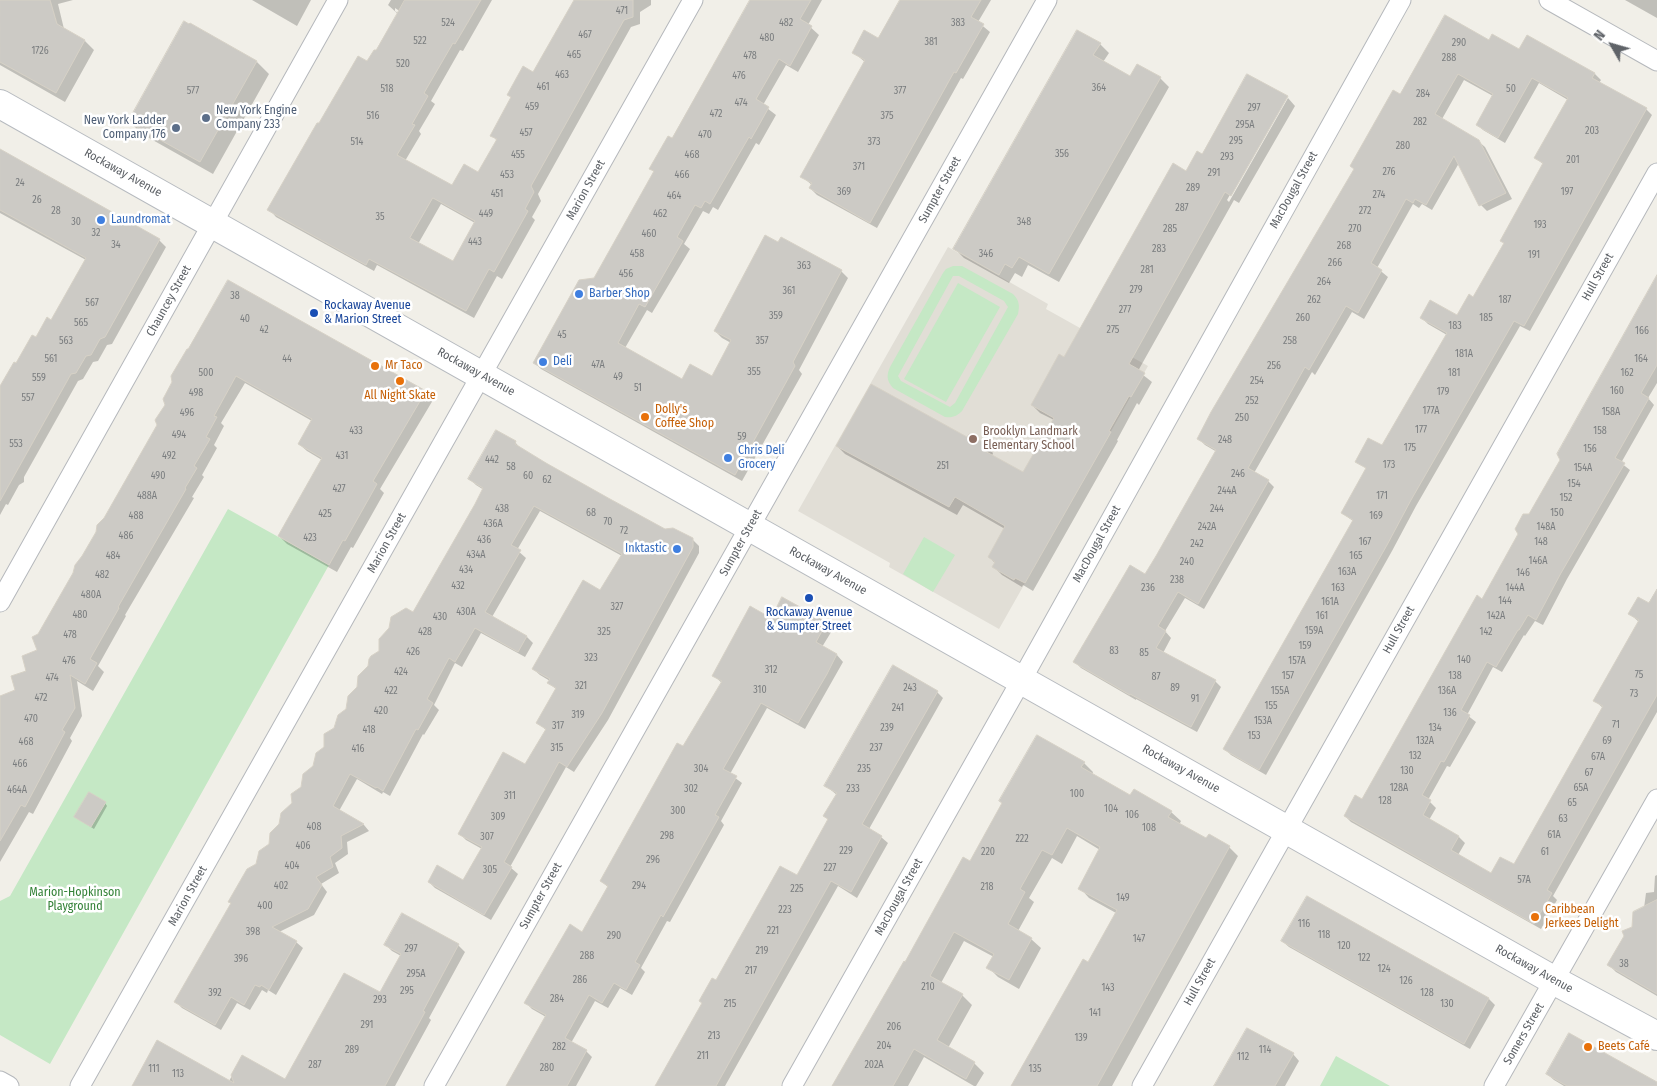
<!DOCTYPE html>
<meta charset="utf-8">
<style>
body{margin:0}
#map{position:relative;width:1657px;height:1086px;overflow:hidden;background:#f1efe8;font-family:"Fira Sans Condensed",sans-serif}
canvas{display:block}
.north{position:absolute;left:1587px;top:20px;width:50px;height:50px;-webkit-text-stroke:4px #fff;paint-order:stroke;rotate:308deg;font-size:14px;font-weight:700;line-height:20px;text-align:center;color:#5f6368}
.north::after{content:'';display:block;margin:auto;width:18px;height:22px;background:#5f6368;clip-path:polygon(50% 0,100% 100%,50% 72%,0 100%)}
</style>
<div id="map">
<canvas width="1657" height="1086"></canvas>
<div class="north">N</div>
</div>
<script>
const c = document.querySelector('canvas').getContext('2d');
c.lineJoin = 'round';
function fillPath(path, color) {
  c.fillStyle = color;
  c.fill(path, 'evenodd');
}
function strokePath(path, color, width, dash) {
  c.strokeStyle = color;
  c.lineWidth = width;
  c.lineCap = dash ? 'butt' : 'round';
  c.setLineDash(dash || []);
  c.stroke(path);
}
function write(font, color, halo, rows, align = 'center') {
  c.font = font + ' "Fira Sans Condensed",sans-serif';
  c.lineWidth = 5;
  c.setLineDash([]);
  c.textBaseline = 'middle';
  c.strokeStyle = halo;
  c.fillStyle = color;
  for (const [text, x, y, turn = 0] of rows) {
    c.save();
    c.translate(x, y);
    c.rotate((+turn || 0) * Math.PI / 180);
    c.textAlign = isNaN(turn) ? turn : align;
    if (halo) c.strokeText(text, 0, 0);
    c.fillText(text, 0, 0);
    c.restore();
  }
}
const education = new Path2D(`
 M948,247L1048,304L1046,309L1148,366L999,629L889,567L890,563L798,511Z`);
const green = new Path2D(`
 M953,266H962L1013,294C1019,300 1020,305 1018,314L962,411C957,416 953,418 945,417L893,388C887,381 886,376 890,367L943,273L946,269ZM953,276H959L1004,301L1008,307L955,403L950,407L901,381L898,376Z
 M958,283L1000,307L946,402L904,379Z
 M228,509L329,565L50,1064L0,1035V901L10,896Z
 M924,537L955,555L933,592L903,574Z
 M1336,1056L1390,1086H1320Z`);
const shadow = new Path2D(`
 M0,0H73L58,4L64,29L85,41L94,50L65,102L0,65Z
 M252,0H311L297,26Z
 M391,0H492L463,51L460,50L431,101L435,104L419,131L421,134L405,161L452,187L478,174L497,141L492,135L512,98L509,95L534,74L575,0H651V5L640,12V24L631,27L538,194L541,201L532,217L535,220L502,279L497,276L474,318L377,265L374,271L276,217L269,209L320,124L376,52L398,14L388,5ZM395,8L404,14L403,16L395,11ZM441,204L475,223L453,263L418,244Z
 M752,0H822L808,25L819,35L798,72L786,65L763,105L776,115L759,145L756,143L718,210L713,207L709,214L703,211L684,244L690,249L652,313L647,310L625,348L682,380L712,377L731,343L722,338L715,331L841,271L848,278L799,370L802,374L742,481L541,369L534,362L595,279L654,172L651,169L673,140Z
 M901,0H991L978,22L990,32L963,79L961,78L877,228L817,195L810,188L812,185L801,176L865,62L853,52L878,39Z
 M1625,0H1657V18Z
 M1527,37L1595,74L1601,80L1599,83L1646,109L1652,115L1530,331L1520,326L1416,506L1392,551L1266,775L1231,755L1225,749L1353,521L1342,513L1367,469L1357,461L1382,447L1447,335L1428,324L1422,318L1458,316L1474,299L1505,244L1544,165L1536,158L1568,100L1539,83L1505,143L1483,130L1477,124L1493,96L1464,80L1442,119L1478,141L1485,147L1512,199L1487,211L1481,205L1459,163L1432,210L1422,204L1419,208L1413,204L1377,268L1388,277L1364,319L1352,312L1315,375L1312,372L1254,473L1268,481L1274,487L1204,609L1185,598L1165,631L1171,638L1163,653L1215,681L1221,687L1197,732L1136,699V700L1081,668L1075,662L1146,575L1217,452L1205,445L1199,439L1400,95L1489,42L1519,51Z
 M1100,44L1109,53L1103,62L1131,77L1160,78L1169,87L1059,282L1028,265L1022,277L1015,273L1009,283L964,258L955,249Z
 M257,62L269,74L213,174L142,134L130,122Z
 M1247,75L1288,98H1285L1227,200L1229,202L1288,98L1295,106L1239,203L1234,200L1138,371L1152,382L1139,405L1137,403L1117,440L1118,441L1033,591L1023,585L1022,587L1002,575L994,567L996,564L989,557L1005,529L963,505L957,515L845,454L837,446L871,386L968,439L969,436L985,445L993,453L992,456L1023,474L1054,420L1040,413L1032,405L1059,356L1065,359L1173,165L1187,172L1198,153L1203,156Z
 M0,150L159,240L166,247L112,344L107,345L98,361L93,362L83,379L78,381L24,477V482L19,485L8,505L6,504L0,515V388L51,321L86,260L0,213Z
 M1657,278V383L1648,398L1654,405L1621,463L1630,470L1567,579L1543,625L1535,621L1525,636L1524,635L1502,672L1493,667L1467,715L1476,722L1450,767L1447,766L1428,800L1436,808L1429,820L1459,837L1465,843L1458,855L1492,875L1514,866L1603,708L1594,700L1639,622L1630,614L1648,604L1657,589V712L1553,896L1557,900L1541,929L1351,822L1345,816L1362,801L1482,600L1561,460Z
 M187,350L425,392L433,400L380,489L384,493L353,548L351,547L337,572L287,544L279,536L322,460L307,451L299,444L312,421L245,383L221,423L224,426L214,445L217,448L202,475L204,477L192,497L194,498L125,615L126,616L98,666L104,672L93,691L77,681L82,716L70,738L72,741L33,814L29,812L0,862V702L16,691L39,651V635L158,425Z
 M515,442L521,449L665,531L692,539L699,546V553L608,720L574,772L566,767L510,867L518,874L491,920L435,888L429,882H464L482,849L466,840L460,834L525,766L547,731L538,723L557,690L549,683L550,681L540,675L533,669L601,591L622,556L540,511L517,550L526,558L492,617L527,637L533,643L525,657L481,633L462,667L455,663L434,705L439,710L424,735L423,734L390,796L383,792L382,794L357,779L339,811L364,825L369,831L347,842L348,854L335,863L339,873L321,884L327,892L314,915L279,932L296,942L303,948L276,995L268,990L267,993L262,990L250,1010L237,1003L221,1030L182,1008L176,1002L232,904L229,902L257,865L270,845L280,825L347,710L369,667L380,652L414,614L484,490L476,485L470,479Z
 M772,620L826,623L833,629L822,647L837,655L843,662L805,729L767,708L730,774L742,783L721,821L724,825L670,922L667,921L641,968L645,972L632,995L620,988L608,1008L595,1001L571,1043L586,1051L592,1057L576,1086H508L546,1017L532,1009L526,1003L583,933L609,888L601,881L684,748L722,683L713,675Z
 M937,692L943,698L869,829L881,837L888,843L857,898L838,886L725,1086H657L716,982L797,877L829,821L825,816L837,795L826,786Z
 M1084,763L1093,772L1092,775L1131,797L1171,812L1181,821L1179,825L1207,840L1229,847L1238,856L1112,1086H1021L1116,913L1089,898L1080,888L1100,850L1077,836L1062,864L1052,858L1029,898L1034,902L1018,931L1031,939L1041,948L1019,989L998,977L988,967L994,957L964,941L941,983L962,995L972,1005L948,1048L974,1063L984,1073L976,1086H974L924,1057L908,1086H832L971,863Z
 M105,803L107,806L94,829L78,819Z
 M1657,875V996L1616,972L1609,965L1633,928L1644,908L1646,893L1654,892L1655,876Z
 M1307,897L1489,999L1495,1005L1470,1049L1289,947L1282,941Z
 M386,945H458L465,952L429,1018L431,1020L395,1086H133L229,1081L243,1057L285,1081L380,994L401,956L392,951Z
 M1293,1054L1299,1061L1285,1086H1216Z
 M1547,1074L1657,1083V1086H1564L1554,1080Z`);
const building = new Path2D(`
 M0,0H50L57,24L85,40L56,93L0,62Z
 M405,0H481L455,44L453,43L424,93L428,96L412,124L415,125L397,155L452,185L464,164L478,172L497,139L490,136L511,97L507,95L523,66L533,72L574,0H633V17L624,20L531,186L534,192L525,209L528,211L494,272L489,269L466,311L369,259L366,265L267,210L317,123H319L358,56L367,61L374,50H376ZM433,198L475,221L453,261L410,238Z
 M750,0H811L800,19L812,26L790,66L779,59L756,99L769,107L759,125L751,139L749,137L710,204L705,201L701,208L695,205L677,237L683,241L645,307L639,304L618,343L682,379L690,364L712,376L731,340L714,331L765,235L778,242L781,237L842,270L793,362L795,366L735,475L533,363L579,280L594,278L654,171L649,169L668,136L672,138Z
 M900,0H981L971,17L984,24L956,73L954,72L870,223L809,188L812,183L800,177L865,60L852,53L864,30L878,38Z
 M1445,15L1489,40L1492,34L1519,49L1527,35L1595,73L1592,78L1647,108L1524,326L1514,321L1411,500L1387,545L1259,770L1223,749L1353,520L1341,513L1366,468L1355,462L1368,438L1382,445L1447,333L1420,318L1430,300L1457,315L1469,294L1473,297L1504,243L1500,241L1543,163L1534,158L1568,98L1532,78L1498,138L1476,125L1493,94L1458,74L1435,114L1479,140L1506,193L1479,206L1454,156L1426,205L1415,199L1413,203L1406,199L1371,263L1382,270L1358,313L1346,306L1309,370L1305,367L1248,468L1269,480L1198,604L1178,592L1158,626L1166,631L1156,648L1216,680L1191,727L1130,694V695L1073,662L1130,565L1145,574L1156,556L1216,450L1197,439L1211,412L1354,169L1350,166L1393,90L1400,94Z
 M184,21L189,24L190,23L257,61L200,162L128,122Z
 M1077,30L1101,43L1093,55L1130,76L1137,64L1161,77L1049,274L1019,257L1012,268L1005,264L999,275L953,249Z
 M1247,74L1288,96L1231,196L1225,192L1129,364L1145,373L1131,397L1129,396L1109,431L1111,432L1025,583L1015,578L1014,580L992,567L995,562L988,557L1005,526L955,497L949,507L836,446L871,384L967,437L969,434L986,444L983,450L1023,472L1054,418L1031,405L1059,354L1064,357L1173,163L1186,171L1197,151L1202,154Z
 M0,149L160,239L105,337L100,339L91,355L86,356L76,373L71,374L0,501V386L14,362L16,363L32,335L36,337L47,317L51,320L86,258L0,210Z
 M1657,275V365L1641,393L1649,398L1615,458L1625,463L1561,573L1536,620L1528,615L1519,630H1518L1496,667L1487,662L1461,710L1470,715L1444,762L1441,761L1422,795L1431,800L1423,815L1459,836L1451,850L1491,873L1500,857L1514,864L1603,706L1593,701L1639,620L1628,614L1638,597L1649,603L1657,589V695L1547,890L1552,893L1534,924L1344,816L1355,795L1362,799L1477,595L1482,599L1518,534L1515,529L1523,514H1529L1560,460L1557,454Z
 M228,280L426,391L373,481L377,484L345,541L343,540L329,565L278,536L322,458L298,444L312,419L236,376L214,416L217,417L206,437L210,439L194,466L197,468L185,488L186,489L118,607L119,608L90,659L97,663L85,684L70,675L75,708L62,730L65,732L25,807L21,805L0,841V696L15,690L11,676L26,671L22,656L37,650L32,637L38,634L73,573L75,565L82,556L96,532L97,525L104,518L157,425L155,420L165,405L163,399L172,382L171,376L187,349H188Z
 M496,430L516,441L515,444L546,463L610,499L665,529L673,528L693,538V547L602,713L567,767L559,762L504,862L512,867L484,915L428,882L437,865L463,880L482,847L458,834L469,814L503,752L525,764L546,729L536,723L556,688L547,683L550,679L532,669L583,580L600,590L622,554L534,506L511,545L521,550L485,612L527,636L518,652L475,628L455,662L449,658L427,699L433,703L418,730L416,729L383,791L377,787L376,788L350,774L333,806L364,824L341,836L342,848L330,857L333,867L316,877L322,885L308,909L272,927L297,941L269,990L261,985L260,987L255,985L244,1005L231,997L215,1025L174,1002L231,903L228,902L247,869L256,864L259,851L269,844L270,833L279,824L281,813L292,803L291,794L301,787L303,774L313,766L316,753L324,747V734L334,728L338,715L346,709L348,696L357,687L358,676L368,666L369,659L371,656L379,651V639L389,628L391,617L406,608L413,612L475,504L483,488L468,479Z
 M782,597L827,622L816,642L837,654L827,674L798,723L761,703L723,769L737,776L715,815L719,817L663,917L661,915L635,962L640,965L626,990L614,983L602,1003L589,995L565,1038L587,1050L567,1086H506L546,1015L524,1003L570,924L582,932L608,886L600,881L677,743L683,746L722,681L712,676L750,606L771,618Z
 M893,665L938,691L862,824L882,836L851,892L831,881L716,1086H655L702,1003L699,1001L712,978L716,980L780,866L797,875L828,819L823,816L837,793L824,786Z
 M1037,735L1085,762L1081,767L1130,795L1134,789L1172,811L1168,817L1206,838L1209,834L1230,846L1097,1086H1011L1083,959L1088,962L1117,910L1078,889L1100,847L1067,828L1052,855L1042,850L1020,889L1025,892L1008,924L1032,938L1009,980L986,968L994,954L954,932L930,976L963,994L937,1040L975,1062L966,1079L914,1049L893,1086H832L904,961L905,962L963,857L970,861L1002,803L999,801Z
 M89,792L106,802L91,827L74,817Z
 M1307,896L1489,998L1464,1044L1281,941Z
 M1657,900V994L1607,965L1624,936L1622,931L1632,927L1633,912Z
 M402,913L459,944L423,1011L425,1012L385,1086H132L157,1040L234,1083L231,1075L242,1055L285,1079L344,973L380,992L401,954L384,945Z
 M1247,1028L1294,1053L1275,1086H1214Z
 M1569,1033L1657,1082V1086H1567L1546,1074Z`);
const minor = new Path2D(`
 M1549,0L1657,61
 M0,602L338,0
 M0,1081L9,1086
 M80,1086L693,0
 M434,1086L1047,0
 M792,1086L1022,679L1401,0
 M1142,1086L1657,173
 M1494,1086L1657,799`);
const secondary = new Path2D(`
 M0,104L1555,981L1657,1036`);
const markers = [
 [206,118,5,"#5c6f8a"],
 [176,128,5,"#5c6f8a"],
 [101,220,5,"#3f7fe0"],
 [579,294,5,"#3f7fe0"],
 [314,313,5,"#1a4fb4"],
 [543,362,5,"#3f7fe0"],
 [375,366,5,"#e8710a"],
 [400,381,5,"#e8710a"],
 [645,417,5,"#e8710a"],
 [973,439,5,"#8d6e63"],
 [728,458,5,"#3f7fe0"],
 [677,549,5,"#3f7fe0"],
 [809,598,5,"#1a4fb4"],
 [1535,917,5,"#e8710a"],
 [1588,1047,5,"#e8710a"]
];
const numberNames = [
 ["471",622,11],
 ["524",448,23],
 ["482",786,23],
 ["383",958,23],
 ["467",585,35],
 ["480",767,38],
 ["522",420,41],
 ["381",931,42],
 ["290",1459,43],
 ["1726",40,51],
 ["465",574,55],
 ["478",750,56],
 ["288",1449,58],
 ["520",403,64],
 ["463",562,75],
 ["476",739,76],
 ["461",543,87],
 ["364",1099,88],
 ["518",387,89],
 ["50",1511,89],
 ["577",193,91],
 ["377",900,91],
 ["284",1423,94],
 ["474",741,103],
 ["459",532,107],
 ["297",1254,108],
 ["472",716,114],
 ["516",373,116],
 ["375",887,116],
 ["282",1420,122],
 ["295A",1245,125],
 ["203",1592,131],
 ["457",526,133],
 ["470",705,135],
 ["295",1236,141],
 ["514",357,142],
 ["373",874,142],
 ["280",1403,146],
 ["356",1062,154],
 ["455",518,155],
 ["468",692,155],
 ["293",1227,157],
 ["201",1573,160],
 ["371",859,167],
 ["276",1389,172],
 ["291",1214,173],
 ["453",507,175],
 ["466",682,175],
 ["24",20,183],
 ["289",1193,188],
 ["369",844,192],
 ["197",1567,192],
 ["451",497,194],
 ["274",1379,195],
 ["464",674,196],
 ["26",37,200],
 ["287",1182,208],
 ["28",56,211],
 ["272",1365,211],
 ["449",486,214],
 ["462",660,214],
 ["35",380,217],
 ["30",76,222],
 ["348",1024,222],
 ["193",1540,225],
 ["285",1170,229],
 ["270",1355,229],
 ["32",96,233],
 ["460",649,234],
 ["443",475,242],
 ["34",116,245],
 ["268",1344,246],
 ["283",1159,249],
 ["458",637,254],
 ["346",986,254],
 ["191",1534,255],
 ["266",1335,263],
 ["363",804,266],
 ["281",1147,270],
 ["456",626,274],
 ["264",1324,282],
 ["279",1136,290],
 ["361",789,291],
 ["38",235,296],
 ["262",1314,300],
 ["187",1505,300],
 ["567",92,303],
 ["277",1125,310],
 ["359",776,316],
 ["260",1303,318],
 ["185",1486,318],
 ["40",245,319],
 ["565",81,323],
 ["183",1455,326],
 ["42",264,330],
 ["275",1113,330],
 ["166",1642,331],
 ["45",562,335],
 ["563",66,341],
 ["357",762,341],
 ["258",1290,341],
 ["181A",1464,354],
 ["561",51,359],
 ["44",287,359],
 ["164",1641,359],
 ["47A",598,365],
 ["256",1274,366],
 ["355",754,372],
 ["500",206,373],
 ["181",1454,373],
 ["162",1627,373],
 ["49",618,377],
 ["559",39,378],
 ["254",1257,381],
 ["51",638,388],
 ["160",1617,391],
 ["179",1443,392],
 ["498",196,393],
 ["557",28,398],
 ["252",1252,401],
 ["177A",1431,411],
 ["158A",1611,412],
 ["496",187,413],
 ["250",1242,418],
 ["177",1421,430],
 ["433",356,431],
 ["158",1600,431],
 ["494",179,435],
 ["59",742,437],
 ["248",1225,440],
 ["553",16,444],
 ["175",1410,448],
 ["156",1590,449],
 ["492",169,456],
 ["431",342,456],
 ["442",492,460],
 ["173",1389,465],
 ["251",943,466],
 ["58",511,467],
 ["154A",1583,468],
 ["246",1238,474],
 ["490",158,476],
 ["60",528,476],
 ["62",547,480],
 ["154",1574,484],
 ["427",339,489],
 ["244A",1227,491],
 ["488A",147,496],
 ["171",1382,496],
 ["152",1566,498],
 ["438",502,509],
 ["244",1217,509],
 ["68",591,513],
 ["150",1557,513],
 ["425",325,514],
 ["488",136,516],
 ["169",1376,516],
 ["70",608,522],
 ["436A",493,524],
 ["242A",1207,527],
 ["148A",1546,527],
 ["72",624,531],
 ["486",126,536],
 ["423",310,538],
 ["436",484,540],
 ["167",1365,542],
 ["148",1541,542],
 ["242",1197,544],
 ["434A",476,555],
 ["484",113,556],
 ["165",1356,556],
 ["146A",1538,561],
 ["240",1187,562],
 ["434",466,570],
 ["163A",1347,572],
 ["146",1523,573],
 ["482",102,575],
 ["238",1177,580],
 ["432",458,586],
 ["236",1148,588],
 ["163",1338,588],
 ["144A",1515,588],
 ["480A",91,595],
 ["144",1505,601],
 ["161A",1330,602],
 ["327",617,607],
 ["430A",466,612],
 ["480",80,615],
 ["161",1322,616],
 ["142A",1496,616],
 ["430",440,617],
 ["159A",1314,631],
 ["428",425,632],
 ["325",604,632],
 ["142",1486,632],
 ["478",70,635],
 ["159",1305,646],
 ["83",1114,651],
 ["426",413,652],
 ["85",1144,653],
 ["323",591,658],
 ["140",1464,660],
 ["476",69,661],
 ["157A",1297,661],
 ["312",771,670],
 ["424",401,672],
 ["75",1639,675],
 ["157",1288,676],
 ["138",1455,676],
 ["87",1156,677],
 ["474",52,678],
 ["321",581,686],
 ["243",910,688],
 ["89",1175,688],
 ["310",760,690],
 ["422",391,691],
 ["155A",1280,691],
 ["136A",1447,691],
 ["73",1634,694],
 ["472",41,698],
 ["91",1195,699],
 ["155",1271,706],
 ["241",898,708],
 ["420",381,711],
 ["136",1450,713],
 ["319",578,715],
 ["470",31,719],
 ["153A",1263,721],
 ["71",1616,725],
 ["317",558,726],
 ["239",887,728],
 ["134",1435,728],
 ["418",369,730],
 ["153",1254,736],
 ["132A",1425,741],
 ["69",1607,741],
 ["468",26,742],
 ["315",557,748],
 ["237",876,748],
 ["416",358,749],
 ["132",1415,756],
 ["67A",1598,757],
 ["466",20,764],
 ["304",701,769],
 ["235",864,769],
 ["130",1407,771],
 ["67",1589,773],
 ["128A",1399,788],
 ["65A",1581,788],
 ["302",691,789],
 ["233",853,789],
 ["464A",17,790],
 ["100",1077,794],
 ["311",510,796],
 ["128",1385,801],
 ["65",1572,803],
 ["104",1111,809],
 ["300",678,811],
 ["106",1132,815],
 ["309",498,817],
 ["63",1563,819],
 ["408",314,827],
 ["108",1149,828],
 ["61A",1554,835],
 ["298",667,836],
 ["307",487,837],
 ["222",1022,839],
 ["406",303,846],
 ["229",846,851],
 ["220",988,852],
 ["61",1545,852],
 ["296",653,860],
 ["404",292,866],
 ["227",830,868],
 ["305",490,870],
 ["57A",1524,880],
 ["402",281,886],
 ["294",639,886],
 ["218",987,887],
 ["225",797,889],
 ["149",1123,898],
 ["400",265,906],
 ["223",785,910],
 ["116",1304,924],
 ["221",773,931],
 ["398",253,932],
 ["118",1324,935],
 ["290",614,936],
 ["147",1139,939],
 ["120",1344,946],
 ["297",411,949],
 ["219",762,951],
 ["288",587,956],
 ["122",1364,958],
 ["396",241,959],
 ["38",1624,964],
 ["124",1384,969],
 ["217",751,971],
 ["295A",416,974],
 ["286",580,980],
 ["126",1406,981],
 ["210",928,987],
 ["143",1108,988],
 ["295",407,991],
 ["392",215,993],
 ["128",1427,993],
 ["284",557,999],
 ["293",380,1000],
 ["215",730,1004],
 ["130",1447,1004],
 ["141",1095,1013],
 ["291",367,1025],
 ["206",894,1027],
 ["213",714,1036],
 ["139",1081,1038],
 ["204",884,1046],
 ["282",559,1047],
 ["289",352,1050],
 ["114",1265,1050],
 ["211",703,1056],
 ["112",1243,1057],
 ["287",315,1065],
 ["202A",874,1065],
 ["280",547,1068],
 ["111",154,1069],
 ["135",1035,1069],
 ["113",178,1074]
];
const serviceNames = [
 ["New York Engine",216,111],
 ["Company 233",216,125],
 ["New York Ladder",166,121,"right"],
 ["Company 176",166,135,"right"]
];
const streetNames = [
 ["Rockaway Avenue",123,173,29],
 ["Marion Street",586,190,-61],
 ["Sumpter Street",940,190,-61],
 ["MacDougal Street",1294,190,-61],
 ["Hull Street",1598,277,-61],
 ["Chauncey Street",169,301,-61],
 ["Rockaway Avenue",476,372,29],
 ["Marion Street",387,543,-61],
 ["Sumpter Street",741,543,-61],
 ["MacDougal Street",1097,544,-61],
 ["Rockaway Avenue",828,571,29],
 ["Hull Street",1399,630,-61],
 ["Rockaway Avenue",1181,769,29],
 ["Marion Street",188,896,-61],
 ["Sumpter Street",541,896,-61],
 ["MacDougal Street",899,897,-61],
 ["Rockaway Avenue",1534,969,29],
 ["Hull Street",1200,982,-61],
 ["Somers Street",1524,1034,-60]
];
const shopNames = [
 ["Laundromat",111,220],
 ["Barber Shop",589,294],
 ["Deli",553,362],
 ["Chris Deli",738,451],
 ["Grocery",738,465],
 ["Inktastic",667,549,"right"]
];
const transitNames = [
 ["Rockaway Avenue",324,306],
 ["& Marion Street",324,320],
 ["Rockaway Avenue",809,613,"center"],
 ["& Sumpter Street",809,627,"center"]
];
const foodNames = [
 ["Mr Taco",385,366],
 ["All Night Skate",400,396,"center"],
 ["Dolly's",655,410],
 ["Coffee Shop",655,424],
 ["Caribbean",1545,910],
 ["Jerkees Delight",1545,924],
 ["Beets Café",1598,1047]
];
const educationNames = [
 ["Brooklyn Landmark",983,432],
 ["Elementary School",983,446]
];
const parkNames = [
 ["Marion-Hopkinson",75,893],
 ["Playground",75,907]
];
fillPath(education, '#e1ded6');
fillPath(green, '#c5e8c5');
fillPath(shadow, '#0003');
fillPath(building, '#cccac5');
strokePath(building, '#d6d1c6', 1);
strokePath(minor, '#b5b8bc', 21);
strokePath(secondary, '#b6babf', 30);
strokePath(minor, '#fff', 19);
strokePath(secondary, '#fff', 28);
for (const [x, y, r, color] of markers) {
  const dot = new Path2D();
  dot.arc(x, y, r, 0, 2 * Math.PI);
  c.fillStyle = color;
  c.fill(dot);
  strokePath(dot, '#fff', 2);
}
write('10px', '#7a7d7f', null, numberNames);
write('12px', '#4e5e75', '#fff', serviceNames, 'left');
write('12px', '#5f6368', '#fff', streetNames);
write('12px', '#366cbe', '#fff', shopNames, 'left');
write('12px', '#164399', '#fff', transitNames, 'left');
write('12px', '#c56008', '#fff', foodNames, 'left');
write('12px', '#785e54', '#fff', educationNames, 'left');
write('12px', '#348238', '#fff', parkNames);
</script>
